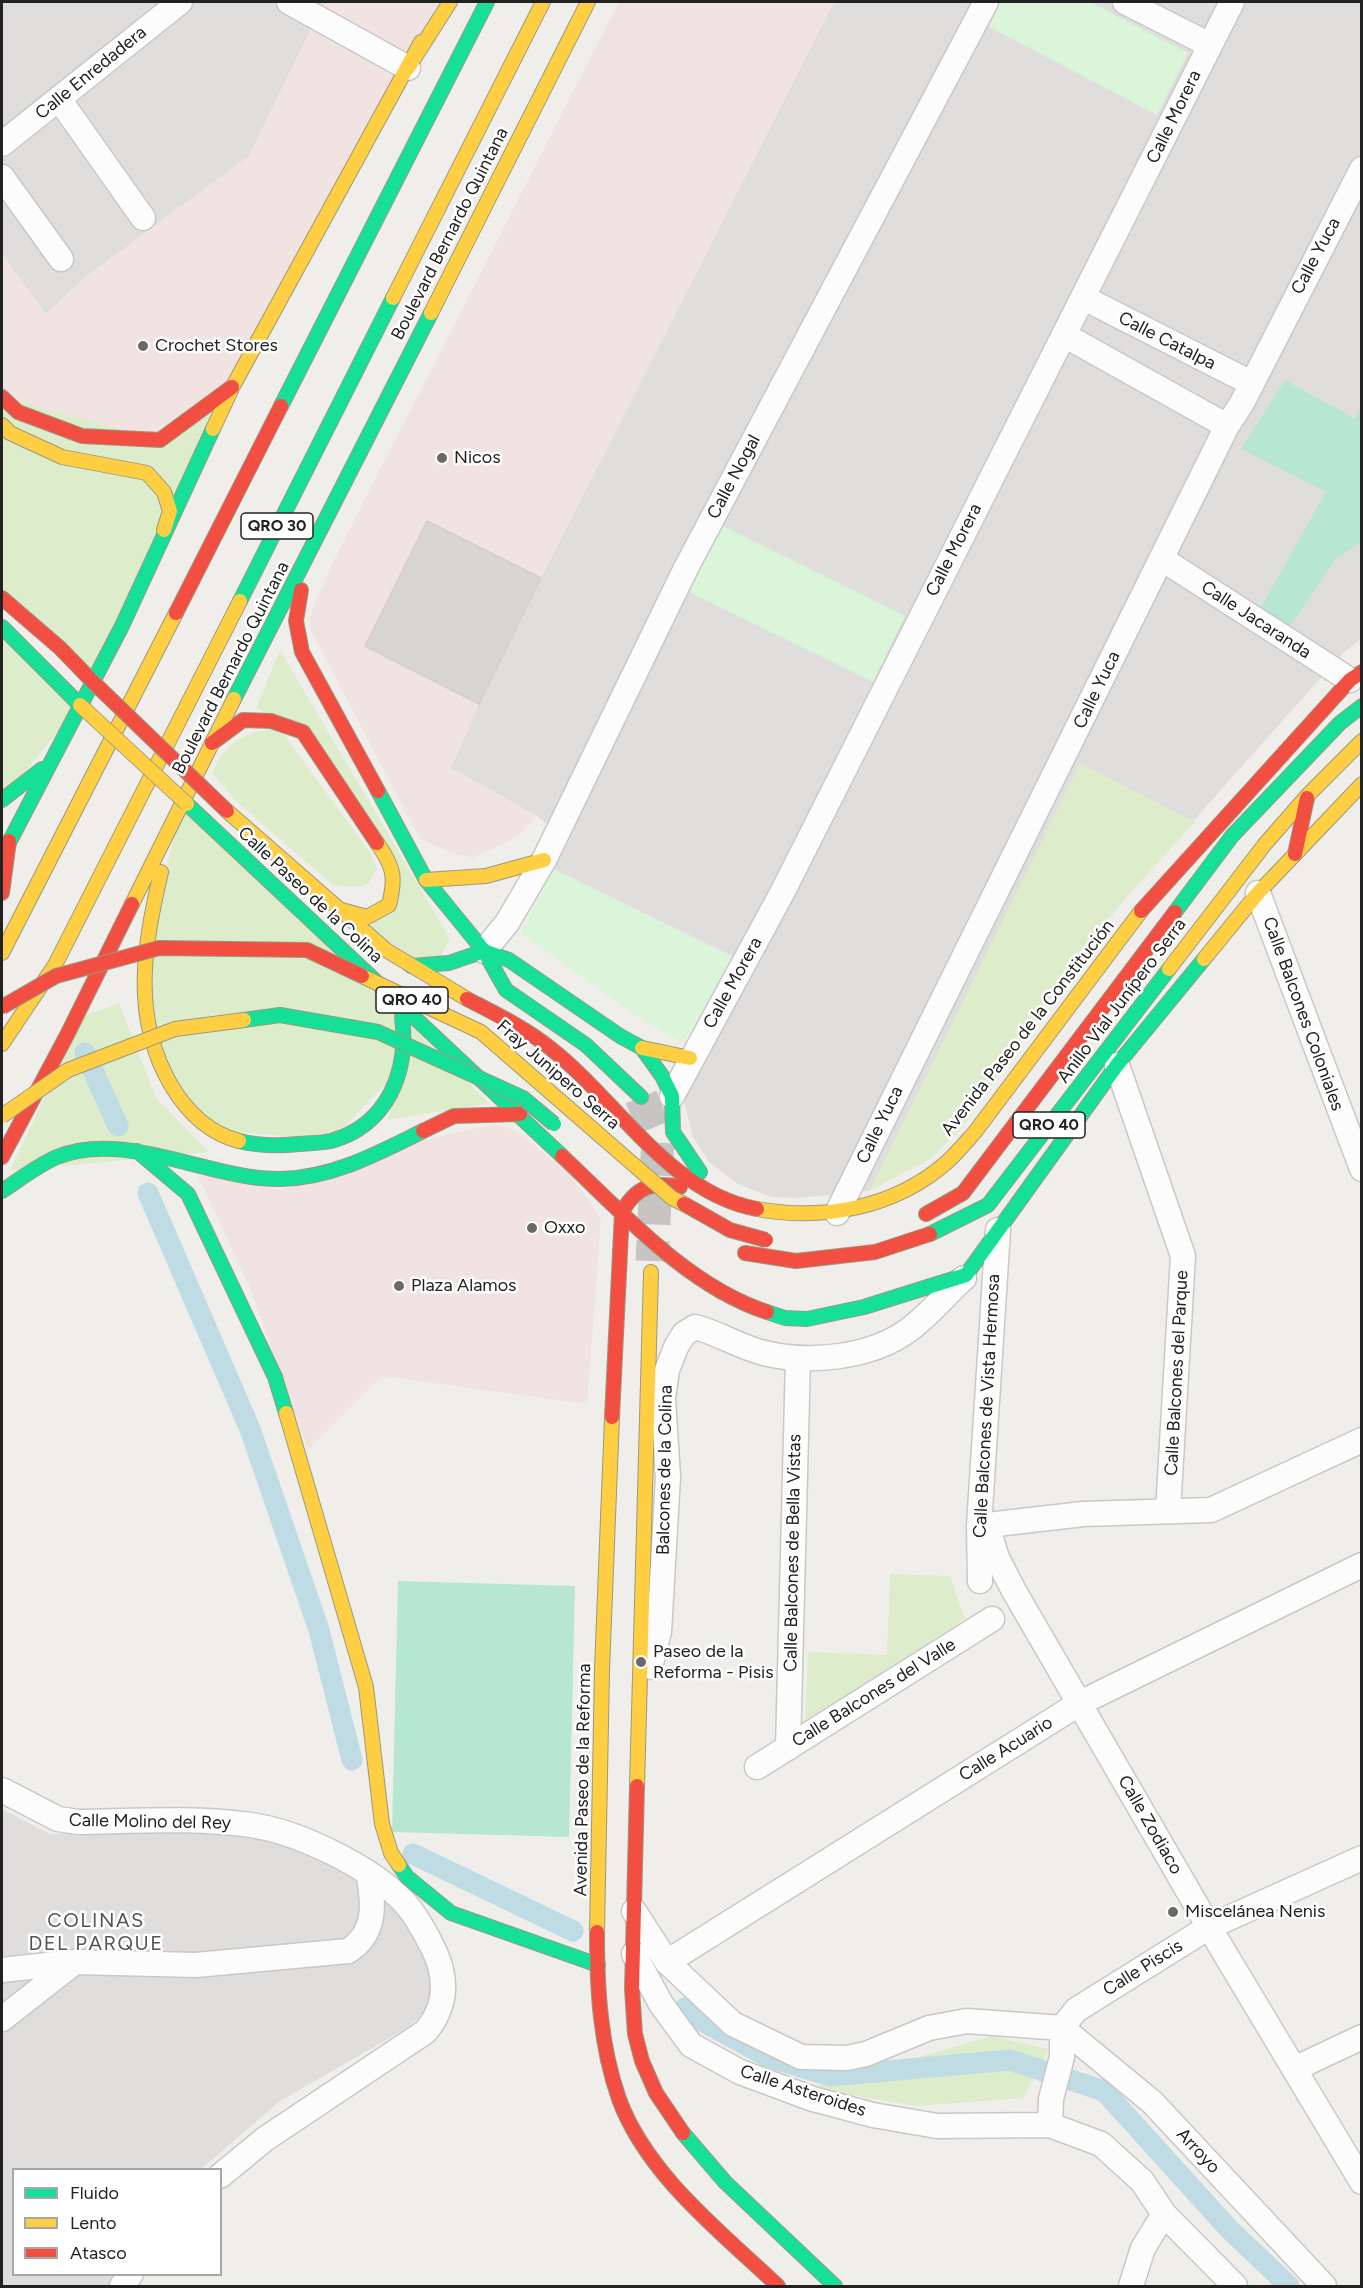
<!DOCTYPE html>
<meta charset="utf-8">
<style>
body{margin:0}
#map{position:relative;width:1363px;height:2288px;overflow:hidden;background:#f0eeeb;font-family:Figtree,sans-serif}
canvas{display:block}
.frame{position:absolute;inset:0;border:3px solid #222;pointer-events:none}
.legend{position:absolute;left:12px;top:2168px;width:210px;height:108px;box-sizing:border-box;background:#fff;border:2px solid #a7a7a7;margin:0;padding:8px 10px;list-style:none;font-size:18px;color:#222}
.legend li{display:flex;align-items:center;gap:12px;height:30px}
.legend b{width:30px;border:2px solid #a7a7a7}
</style>
<div id="map">
<canvas width="1363" height="2288"></canvas>
<div class="frame"></div>
<ul class="legend">
<li><b style="height:8px;background:#16e098"></b>Fluido</li>
<li><b style="height:8px;background:#ffcf43"></b>Lento</li>
<li><b style="height:8px;background:#f24e42"></b>Atasco</li>
</ul>
</div>
<script>
const c = document.querySelector('canvas').getContext('2d');
c.lineJoin = 'round';
function fillPath(path, color) {
  c.fillStyle = color;
  c.fill(path, 'evenodd');
}
function strokePath(path, color, width, dash) {
  c.strokeStyle = color;
  c.lineWidth = width;
  c.lineCap = dash ? 'butt' : 'round';
  c.setLineDash(dash || []);
  c.stroke(path);
}
function write(font, color, halo, rows, align = 'center') {
  c.font = font + ' Figtree,sans-serif';
  c.lineWidth = 5;
  c.setLineDash([]);
  c.textBaseline = 'middle';
  c.strokeStyle = halo;
  c.fillStyle = color;
  for (const [text, x, y, turn = 0] of rows) {
    c.save();
    c.translate(x, y);
    c.rotate((+turn || 0) * Math.PI / 180);
    c.textAlign = isNaN(turn) ? turn : align;
    if (halo) c.strokeText(text, 0, 0);
    c.fillText(text, 0, 0);
    c.restore();
  }
}
const residential = new Path2D(`
 M2,2H324L249,156L88,275L46,314L2,254Z
 M834,2H1361V639L1343,653L1129,893L1081,952L988,1090L869,1191L798,1198L771,1197L738,1184L709,1162L693,1137L684,1101L700,1068L734,957L553,869L566,839L537,816L451,768L479,704L541,578Z
 M2,1809L50,1834L221,1828L279,1843L355,1872L400,1914L431,1963V2007L405,2029L280,2101L201,2169L14,2170V2274L117,2275L107,2286H2Z`);
const commercial = new Path2D(`
 M324,2H442L233,386L160,440L2,397V254L46,314L88,275L249,156Z
 M619,2H834L541,578L479,704L451,768L537,816L517,837L473,858L449,852L420,839L309,627L311,613L334,560Z
 M494,1124L517,1131L572,1176L601,1219L587,1404L382,1376L308,1450L250,1288L197,1174L282,1190L401,1145Z`);
const grass = new Path2D(`
 M233,386L93,682L2,598V397L159,440Z
 M2,627L80,705L2,800Z
 M280,650L450,939L440,958L412,957L369,928L400,882L311,731L256,708Z
 M279,728L371,854L377,870L369,883L360,887L333,885L236,801L212,773C227,740 244,733 279,728Z
 M1080,763L1195,822L1130,893L1081,952L961,1129L930,1159L869,1191Z
 M183,801L401,1006L402,1066L332,1140L211,1130L150,1038L143,962Z
 M119,1003L156,1098L209,1152L10,1171L82,1017Z
 M410,1025L489,1103L388,1120Z
 M890,1574L950,1576L965,1619L805,1723L808,1652L887,1655Z
 M992,2036L1049,2049L1023,2098L916,2106L811,2088Z`);
const park = new Path2D(`
 M996,2H1090L1188,53L1157,115L984,24Z
 M717,523L905,616L873,682L685,590Z
 M553,869L734,957L683,1043L635,1015L521,933Z`);
const pitch = new Path2D(`
 M1285,380L1355,419L1361,407V542L1335,560L1284,635L1256,616L1326,492L1241,449Z
 M398,1581L575,1586L569,1837L392,1832Z`);
const canal = new Path2D(`
 M85,1053L118,1126
 M148,1193L250,1429L319,1630L352,1760
 M413,1854L573,1931
 M685,2008L704,2022L768,2057L830,2076L1010,2060L1104,2091L1230,2230L1289,2286`);
const building = new Path2D(`
 M427,521L541,578L479,704L365,646Z`);
const secondaryTunnel = new Path2D(`
 M641,1097L658,1138L652,1261`);
const street = new Path2D(`
 M289,2L408,68
 M1125,2L1210,45
 M59,99L143,218
 M2,144L180,2
 M2,177L61,259
 M1084,298L1251,383
 M1064,335L1227,426
 M1162,559L1350,680
 M1258,893L1362,1169
 M484,951L507,923L544,860L686,568L986,2
 M1117,1065L1183,1256L1168,1511
 M672,1096L783,891L1232,2
 M837,1213L1227,426L1242,403L1362,169
 M987,1525L997,1558L1014,1591L1209,1927L1362,2182
 M979,1526L1083,1514L1211,1510L1362,1440
 M980,1581L979,1526L998,1230
 M650,1667L659,1632L668,1477L663,1398L667,1370L676,1347L684,1334L695,1327C719,1333 739,1347 764,1353C809,1364 872,1358 910,1329C930,1314 946,1294 964,1278
 M788,1748L798,1358
 M757,1767L992,1619
 M2,1790L58,1819L79,1822C136,1821 195,1817 251,1825C299,1832 371,1867 404,1902C416,1915 425,1932 433,1948C448,1978 447,2007 425,2032L265,2139L220,2176
 M634,1911L667,1962L733,2024L801,2057L847,2058L866,2054L929,2028L967,2021L1062,2028
 M634,1954L661,2004L691,2045L740,2072L813,2099L873,2115L937,2126L1050,2125L1101,2144L1142,2181L1164,2214L1143,2248L1131,2286
 M667,1962L1080,1703L1362,1565
 M2,1970L75,1962
 M2,2019L75,1962L196,1965L348,1951C377,1933 374,1902 368,1873
 M1062,2028L1152,2102L1324,2286
 M1294,2069L1362,2037
 M1050,2125L1051,2099L1062,2057V2028L1076,2010L1209,1927L1362,1858
 M1164,2214L1235,2286
 M122,2286L131,2274`);
const fast = new Path2D(`
 M281,406L487,2
 M240,601L393,298
 M2,627L80,705
 M234,699L431,313
 M378,791L426,880L484,951L506,990L586,1045L641,1097
 M2,800L42,769
 M187,804L562,1156
 M2,856L122,626L213,429
 M1175,912L1232,836L1340,723L1362,706
 M411,966L449,963L484,951L509,960L620,1036L642,1048L662,1076L672,1096L673,1132L700,1172
 M239,1141C259,1146 279,1146 299,1144C310,1143 321,1143 331,1141C388,1125 409,1071 402,1017
 M137,1151L188,1194L275,1377L286,1413
 M2,1191C19,1180 38,1165 57,1157C124,1129 210,1180 281,1179C333,1178 378,1153 423,1131
 M930,1234L988,1205L1169,969
 M767,1312L785,1318L807,1319L864,1307L966,1275L1117,1065L1204,959
 M399,1865L407,1877L451,1913L598,1965
 M683,2133L725,2182L835,2286`);
const slow = new Path2D(`
 M408,68L450,2
 M393,298L543,2
 M431,313L588,2
 M2,425L10,433L62,457L147,473L164,492L170,511L164,530
 M213,429L233,386L421,42
 M227,811L386,950L467,999
 M161,872C144,946 131,1016 171,1085C187,1112 208,1133 239,1141
 M426,880L486,876L544,860
 M132,904L234,699
 M338,909L367,917L389,905C396,877 394,867 377,843
 M2,953L176,613
 M1204,959L1258,893L1362,784
 M1169,969L1265,844L1307,796L1362,741
 M2,1044L55,965L240,601
 M642,1048L690,1058
 M757,1209C823,1221 895,1208 947,1162C957,1153 966,1142 975,1132L1141,911
 M286,1413L366,1687L382,1824L391,1853L399,1865
 M637,1786L651,1272
 M597,1932L602,1670L612,1417`);
const jam = new Path2D(`
 M2,397L18,412L82,436L160,440L232,387
 M301,590L296,621L302,652L378,791
 M2,598L60,648L93,682
 M176,613L281,406
 M212,743L243,720L271,721L303,732L377,843
 M1295,854L1307,798
 M2,893L9,841
 M1141,911L1350,680L1362,672
 M467,999C496,1014 525,1028 550,1048C617,1100 669,1193 757,1209
 M423,1131L454,1116L520,1114
 M562,1156C623,1213 687,1286 767,1312
 M2,1157L67,1035L132,904
 M926,1214L963,1193L1175,912
 M745,1253L796,1261L875,1252L930,1234
 M612,1417L622,1212C636,1187 652,1181 680,1187
 M637,1786L632,1989L635,2034L642,2061L656,2093L683,2133
 M597,1932C597,1988 600,2045 619,2099C647,2175 721,2232 778,2286`);
const fastBridge = new Path2D(`
 M244,1020L280,1015L378,1032L523,1098L554,1124`);
const slowBridge = new Path2D(`
 M80,705L187,804
 M362,976L481,1032L672,1198L684,1204
 M2,1116L68,1070L175,1029L244,1020`);
const jamBridge = new Path2D(`
 M93,682L227,811
 M2,1007L56,976L159,948L307,950L362,976
 M684,1204L730,1230L766,1240`);
const markers = [
 [143,346,6,"#6a6968"],
 [442,458,6,"#6a6968"],
 [532,1228,6,"#6a6968"],
 [399,1286,6,"#6a6968"],
 [641,1662,6,"#6a6968"],
 [1173,1912,6,"#6a6968"]
];
const shields = [
 [277,526,72],
 [412,1000,72],
 [1049,1125,72]
];
const shieldNames = [
 ["QRO 30",277,526],
 ["QRO 40",412,1000],
 ["QRO 40",1049,1125]
];
const streetNames = [
 ["Calle Enredadera",91,73,-39],
 ["Calle Morera",1174,117,-64],
 ["Boulevard Bernardo Quintana",450,234,-63],
 ["Calle Yuca",1316,256,-62],
 ["Calle Catalpa",1167,341,27],
 ["Calle Nogal",734,477,-62],
 ["Calle Morera",954,550,-63],
 ["Calle Jacaranda",1256,620,33],
 ["Boulevard Bernardo Quintana",231,668,-63],
 ["Calle Yuca",1097,690,-64],
 ["Calle Paseo de la Colina",310,895,43],
 ["Calle Morera",733,983,-61],
 ["Anillo Vial Junípero Serra",1122,1001,-53],
 ["Calle Balcones Coloniales",1303,1014,70],
 ["Avenida Paseo de la Constitución",1028,1028,-52],
 ["Fray Junipero Serra",558,1075,41],
 ["Calle Yuca",880,1125,-64],
 ["Calle Balcones del Parque",1177,1373,-87],
 ["Calle Balcones de Vista Hermosa",987,1406,-87],
 ["Balcones de la Colina",665,1470,-89],
 ["Calle Balcones de Bella Vistas",793,1553,-89],
 ["Calle Balcones del Valle",874,1693,-32],
 ["Calle Acuario",1006,1749,-32],
 ["Avenida Paseo de la Reforma",583,1780,-89],
 ["Calle Molino del Rey",150,1822,1],
 ["Calle Zodiaco",1150,1825,60],
 ["Calle Piscis",1143,1968,-32],
 ["Calle Asteroides",803,2091,18],
 ["Arroyo",1198,2151,47]
];
const poiNames = [
 ["Crochet Stores",155,346],
 ["Nicos",454,458],
 ["Oxxo",544,1228],
 ["Plaza Alamos",411,1286],
 ["Paseo de la",653,1652],
 ["Reforma - Pisis",653,1673],
 ["Miscelánea Nenis",1185,1912]
];
const neighbourhoodNames = [
 ["COLINAS",96,1921],
 ["DEL PARQUE",96,1944]
];
fillPath(residential, '#dfdedc');
fillPath(commercial, '#f1e3e1');
fillPath(grass, '#ddeccb');
fillPath(park, '#daf5da');
fillPath(pitch, '#b7e6d2');
strokePath(canal, '#bfdbe3', 21);
fillPath(building, '#d7d4d2');
strokePath(building, '#d3d0cc', 1.5);
strokePath(secondaryTunnel, '#c7c5c3', 33, [33, 16]);
strokePath(street, '#c9c8c7', 27);
strokePath(fast, '#999a82', 16);
strokePath(slow, '#999a82', 16);
strokePath(jam, '#999a82', 16);
strokePath(street, '#fdfcfc', 24);
strokePath(fast, '#16e098', 14);
strokePath(slow, '#ffcf43', 14);
strokePath(jam, '#f24e42', 14);
strokePath(fastBridge, '#999a82', 16, []);
strokePath(slowBridge, '#999a82', 16, []);
strokePath(jamBridge, '#999a82', 16, []);
strokePath(fastBridge, '#16e098', 14);
strokePath(slowBridge, '#ffcf43', 14);
strokePath(jamBridge, '#f24e42', 14);
for (const [x, y, r, color] of markers) {
  const dot = new Path2D();
  dot.arc(x, y, r, 0, 2 * Math.PI);
  c.fillStyle = color;
  c.fill(dot);
  strokePath(dot, '#fff', 2);
}
for (const [x, y, w] of shields) {
  const box = new Path2D();
  box.roundRect(x - w / 2, y - 13, w, 26, 4.5);
  c.fillStyle = '#fff';
  c.fill(box);
  strokePath(box, '#222', 1.5);
}
write('bold 16px', '#222', null, shieldNames);
write('18px', '#222', '#fff', streetNames);
write('18px', '#222', '#fff', poiNames, 'left');
c.letterSpacing = '1.5px';
write('20px', '#555', '#fff', neighbourhoodNames);
c.letterSpacing = '0px';
</script>
